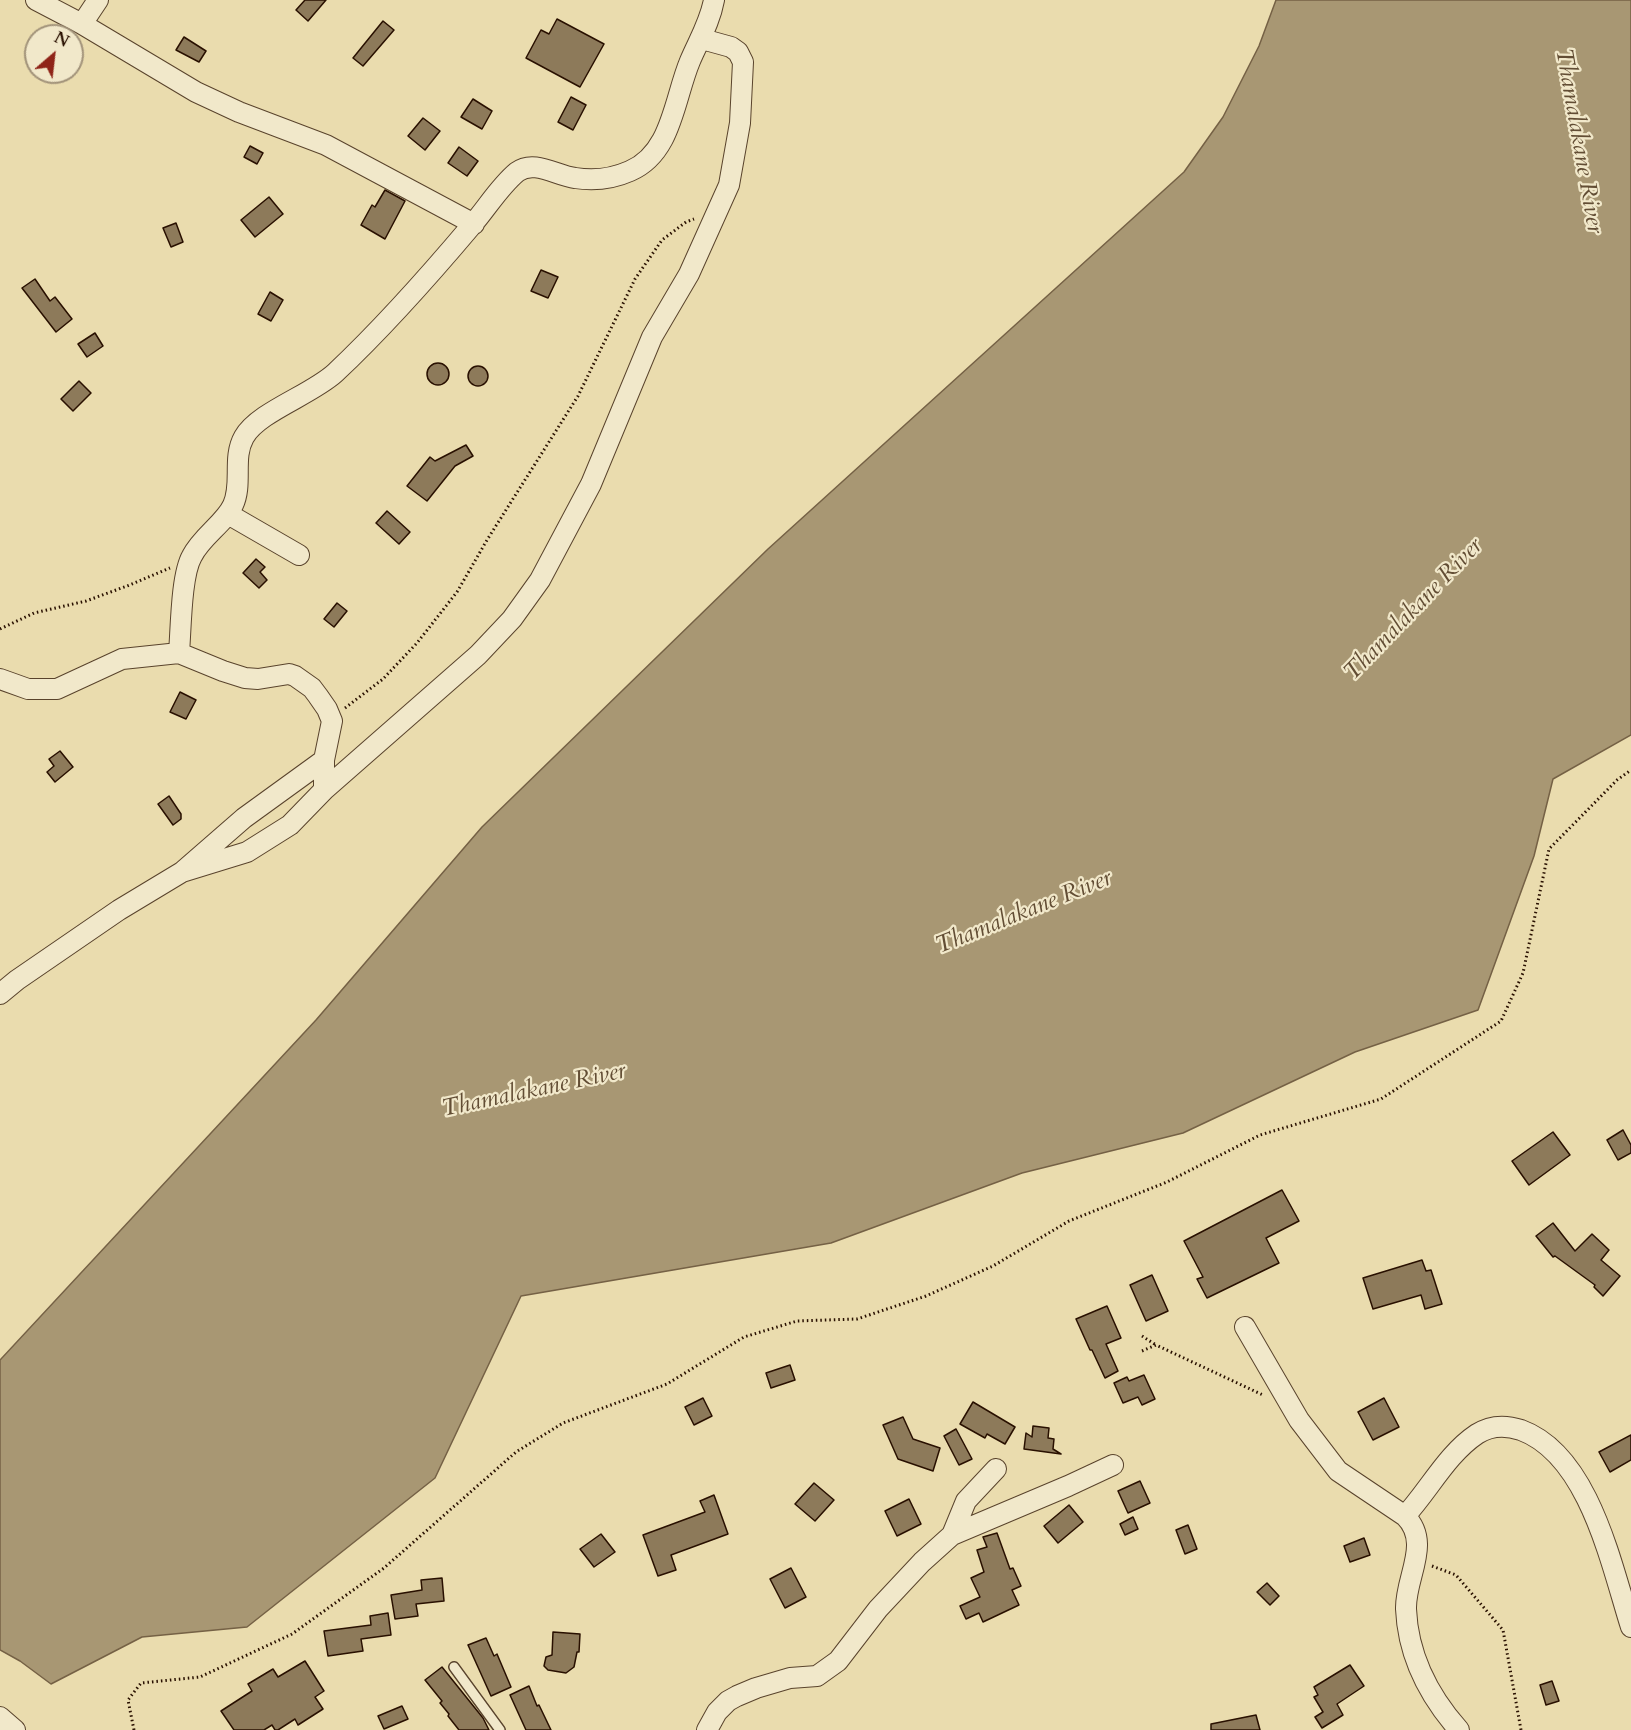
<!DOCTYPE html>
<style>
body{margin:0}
#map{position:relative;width:1631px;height:1730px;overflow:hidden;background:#eadcae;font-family:Cardo,serif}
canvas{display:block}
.north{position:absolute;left:24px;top:24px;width:60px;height:60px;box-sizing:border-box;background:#f1e8ca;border:2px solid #a19279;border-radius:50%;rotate:28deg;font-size:16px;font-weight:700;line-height:24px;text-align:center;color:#291000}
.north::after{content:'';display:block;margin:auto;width:21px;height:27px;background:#8f2418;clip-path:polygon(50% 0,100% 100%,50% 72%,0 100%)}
</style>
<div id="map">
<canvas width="1631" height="1730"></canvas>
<div class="north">N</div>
</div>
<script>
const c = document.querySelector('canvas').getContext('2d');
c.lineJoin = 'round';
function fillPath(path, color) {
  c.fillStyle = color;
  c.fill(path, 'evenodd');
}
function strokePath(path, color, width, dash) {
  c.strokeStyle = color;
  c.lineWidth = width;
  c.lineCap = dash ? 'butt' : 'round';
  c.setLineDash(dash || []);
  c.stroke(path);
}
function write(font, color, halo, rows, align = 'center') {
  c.font = font + ' Cardo,serif';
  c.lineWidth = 4.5;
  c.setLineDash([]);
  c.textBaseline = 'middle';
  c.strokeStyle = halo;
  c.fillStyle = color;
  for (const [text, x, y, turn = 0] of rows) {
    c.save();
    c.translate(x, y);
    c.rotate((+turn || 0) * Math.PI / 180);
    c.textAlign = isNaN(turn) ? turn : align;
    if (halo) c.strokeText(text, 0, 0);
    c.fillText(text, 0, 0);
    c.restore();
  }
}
const water = new Path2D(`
 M1276,0H1631V735L1553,779L1534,856L1478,1010L1355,1052L1183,1133L1022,1173L831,1243L521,1296L435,1478L247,1627L142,1637L51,1684L20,1661L0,1650V1360L316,1020L482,827L768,549L1184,172L1223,117L1259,46Z`);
const building = new Path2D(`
 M305,0H326L308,21L296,10Z
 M557,19L604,44L580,87L526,58L541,30L549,34Z
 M383,21L394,30L363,66L353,58Z
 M184,37L206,51L199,62L176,50Z
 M571,97L586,105L573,130L558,122Z
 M473,99L492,111L482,129L461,117Z
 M423,118L440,131L425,150L408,136Z
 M250,146L263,153L257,164L244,157Z
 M459,147L478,161L467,176L448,163Z
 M385,190L405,201L385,239L361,225L372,205L375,207Z
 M269,197L283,214L255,237L241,220Z
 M176,223L183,242L171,247L163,228Z
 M541,270L558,277L548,298L531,291Z
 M35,279L50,301L55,297L72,319L56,332L22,288Z
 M270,292L283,300L271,321L258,314Z
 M95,333L103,346L87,357L78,344Z
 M427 374a11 11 0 1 1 22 0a11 11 0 1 1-22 0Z
 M468 376a10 10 0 1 1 20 0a10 10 0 1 1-20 0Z
 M79,381L91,393L73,411L61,399Z
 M466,445L473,456L455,466L427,501L407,486L430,457L435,461Z
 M387,511L410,532L399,544L376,523Z
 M256,559L265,567L260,572L267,580L259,588L243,573Z
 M337,603L347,611L334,627L324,619Z
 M180,692L196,700L186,719L170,712Z
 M60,751L73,767L55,782L47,772L54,766L49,759Z
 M169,796L181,814V819L173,825L158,804Z
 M1623,1130L1631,1145V1153L1618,1160L1607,1140Z
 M1553,1132L1570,1155L1529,1185L1512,1161Z
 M1282,1190L1299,1221L1266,1238L1279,1263L1207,1298L1197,1279L1203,1277L1184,1241Z
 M1553,1223L1575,1251L1592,1234L1609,1250L1601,1260L1620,1276L1603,1296L1594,1287L1595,1285L1555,1256L1553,1257L1536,1236Z
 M1422,1260L1426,1271L1431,1270L1442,1304L1425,1309L1421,1295L1373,1309L1363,1278Z
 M1152,1275L1168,1311L1146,1321L1130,1285Z
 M1107,1306L1121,1338L1106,1344L1118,1371L1105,1378L1092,1350H1090L1076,1319Z
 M790,1365L795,1380L771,1388L766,1373Z
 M1144,1375L1155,1399L1142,1405L1138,1397L1123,1403L1114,1383L1127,1377L1129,1381Z
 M703,1398L712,1416L694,1425L685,1407Z
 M1384,1398L1399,1427L1373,1440L1358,1412Z
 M973,1402L1015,1427L1005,1444L987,1434L985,1438L960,1424Z
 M903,1417L913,1439L940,1448L933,1471L898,1459L883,1425Z
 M1033,1426L1049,1428L1048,1438L1054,1439L1053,1449L1061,1454L1024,1449L1026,1433L1032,1437Z
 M956,1429L972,1459L959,1465L944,1436Z
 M1631,1435V1460L1610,1472L1599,1452Z
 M1140,1481L1150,1503L1128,1513L1118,1491Z
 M814,1483L834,1500L815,1521L795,1504Z
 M714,1495L728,1534L671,1555L676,1570L658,1576L643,1535L705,1512L700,1501Z
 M909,1499L921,1524L897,1536L885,1511Z
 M1069,1505L1083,1522L1058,1543L1044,1526Z
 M1133,1517L1138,1529L1125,1535L1120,1524Z
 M1188,1525L1197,1549L1185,1554L1176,1530Z
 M997,1533L1010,1569L1013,1568L1021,1586L1012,1590L1019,1605L983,1622L979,1613L966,1619L960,1606L980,1597L971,1578L984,1572L977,1550L987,1547L983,1537Z
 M601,1534L615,1552L594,1567L580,1549Z
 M1364,1538L1370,1555L1350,1562L1344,1546Z
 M791,1568L806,1597L785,1608L770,1579Z
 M442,1578L444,1601L416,1604L418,1616L395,1619L391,1595L422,1590L421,1580Z
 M1267,1583L1279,1596L1270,1605L1257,1592Z
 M388,1613L391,1635L361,1639L363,1651L328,1656L324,1631L371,1625L370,1616Z
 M553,1632L580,1634L579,1652H577L574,1667L566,1673L548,1670L544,1666L546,1657L552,1655Z
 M486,1638L494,1656L497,1654L511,1687L491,1696L468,1645Z
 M305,1661L324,1691L315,1697L323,1709L298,1725L295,1719L278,1730H275L272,1725L264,1730H234L221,1711L252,1691L248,1684L273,1669L278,1677Z
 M1350,1665L1364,1686L1337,1704L1343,1715L1322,1728L1315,1717L1323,1712L1314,1697L1318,1695L1314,1687Z
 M442,1667L483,1718L489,1730H459L448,1716L449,1714L440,1703L442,1701L425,1680Z
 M1552,1681L1559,1701L1546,1705L1540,1685Z
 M529,1686L537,1706L539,1705L551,1730H526L510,1695Z
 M402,1706L408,1719L384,1729L378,1716Z
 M1256,1715L1260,1730H1211V1724Z`);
const path = new Path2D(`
 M0,629L34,613L86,601L127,586L170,568
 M345,708L383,679L417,643L457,592L487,540L578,396L635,279L662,240L686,222L694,219
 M1142,1336L1156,1345
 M1142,1351L1156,1345L1263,1395
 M1432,1566L1456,1575L1503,1630L1521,1730
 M134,1730L128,1700L141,1683L200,1677L292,1634L384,1568L516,1452L563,1423L667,1384L744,1337L797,1321L857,1319L926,1296L993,1266L1069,1221L1167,1182L1260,1135L1381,1099L1501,1021L1523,973L1549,849L1617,780L1631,770`);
const lane = new Path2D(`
 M454,1667L500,1730`);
const street = new Path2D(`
 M36,0L82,24L196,92L239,112L326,145L474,224
 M82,24L98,0
 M228,514L299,555
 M179,653C181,629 181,575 192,556C202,536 225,523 233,505C243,484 232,458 244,437C258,412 311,395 335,373C384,327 429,276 472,225C487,208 499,187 517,172C534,159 557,176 575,178C594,181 612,179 630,171C672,153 674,99 690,61C699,40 710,22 714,0
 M0,679L28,689H57L122,659L179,653L223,671L245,678L258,679L289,674L295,676L312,688L318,696L327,709L332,721L324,760V790
 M182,872L247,852L290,825L324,790L478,655L512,619L540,580L591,484L652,337L689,274L729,185L740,123L743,62L738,52L731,47L702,39
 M0,994L17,980L119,910L182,872L244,818L324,760
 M1245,1327L1299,1420L1338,1471L1405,1516C1432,1543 1405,1577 1406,1609C1408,1656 1428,1695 1459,1730
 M1405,1516C1429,1490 1447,1454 1477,1434C1491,1425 1506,1425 1521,1430C1589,1455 1611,1564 1631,1627
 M952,1535L966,1501L996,1469
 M0,1717L15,1730
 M707,1730L717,1712L728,1701L737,1696L756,1688L790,1678L817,1676L838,1661L878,1609L922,1562L952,1535L1068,1486L1113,1465`);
const waterNames = [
 ["Thamalakane River",1578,141,80],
 ["Thamalakane River",1414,610,-46],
 ["Thamalakane River",1024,913,-22],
 ["Thamalakane River",534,1091,-12]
];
fillPath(water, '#a89773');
strokePath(water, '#756145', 1.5);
fillPath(building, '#8d7a5a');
strokePath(building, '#291000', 1.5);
strokePath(lane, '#59432c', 12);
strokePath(street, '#59432c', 22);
strokePath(path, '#291000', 3, [1.5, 3]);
strokePath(lane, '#f1e8ca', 9);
strokePath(street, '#f1e8ca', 20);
write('italic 24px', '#624d34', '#f1e8ca', waterNames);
</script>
